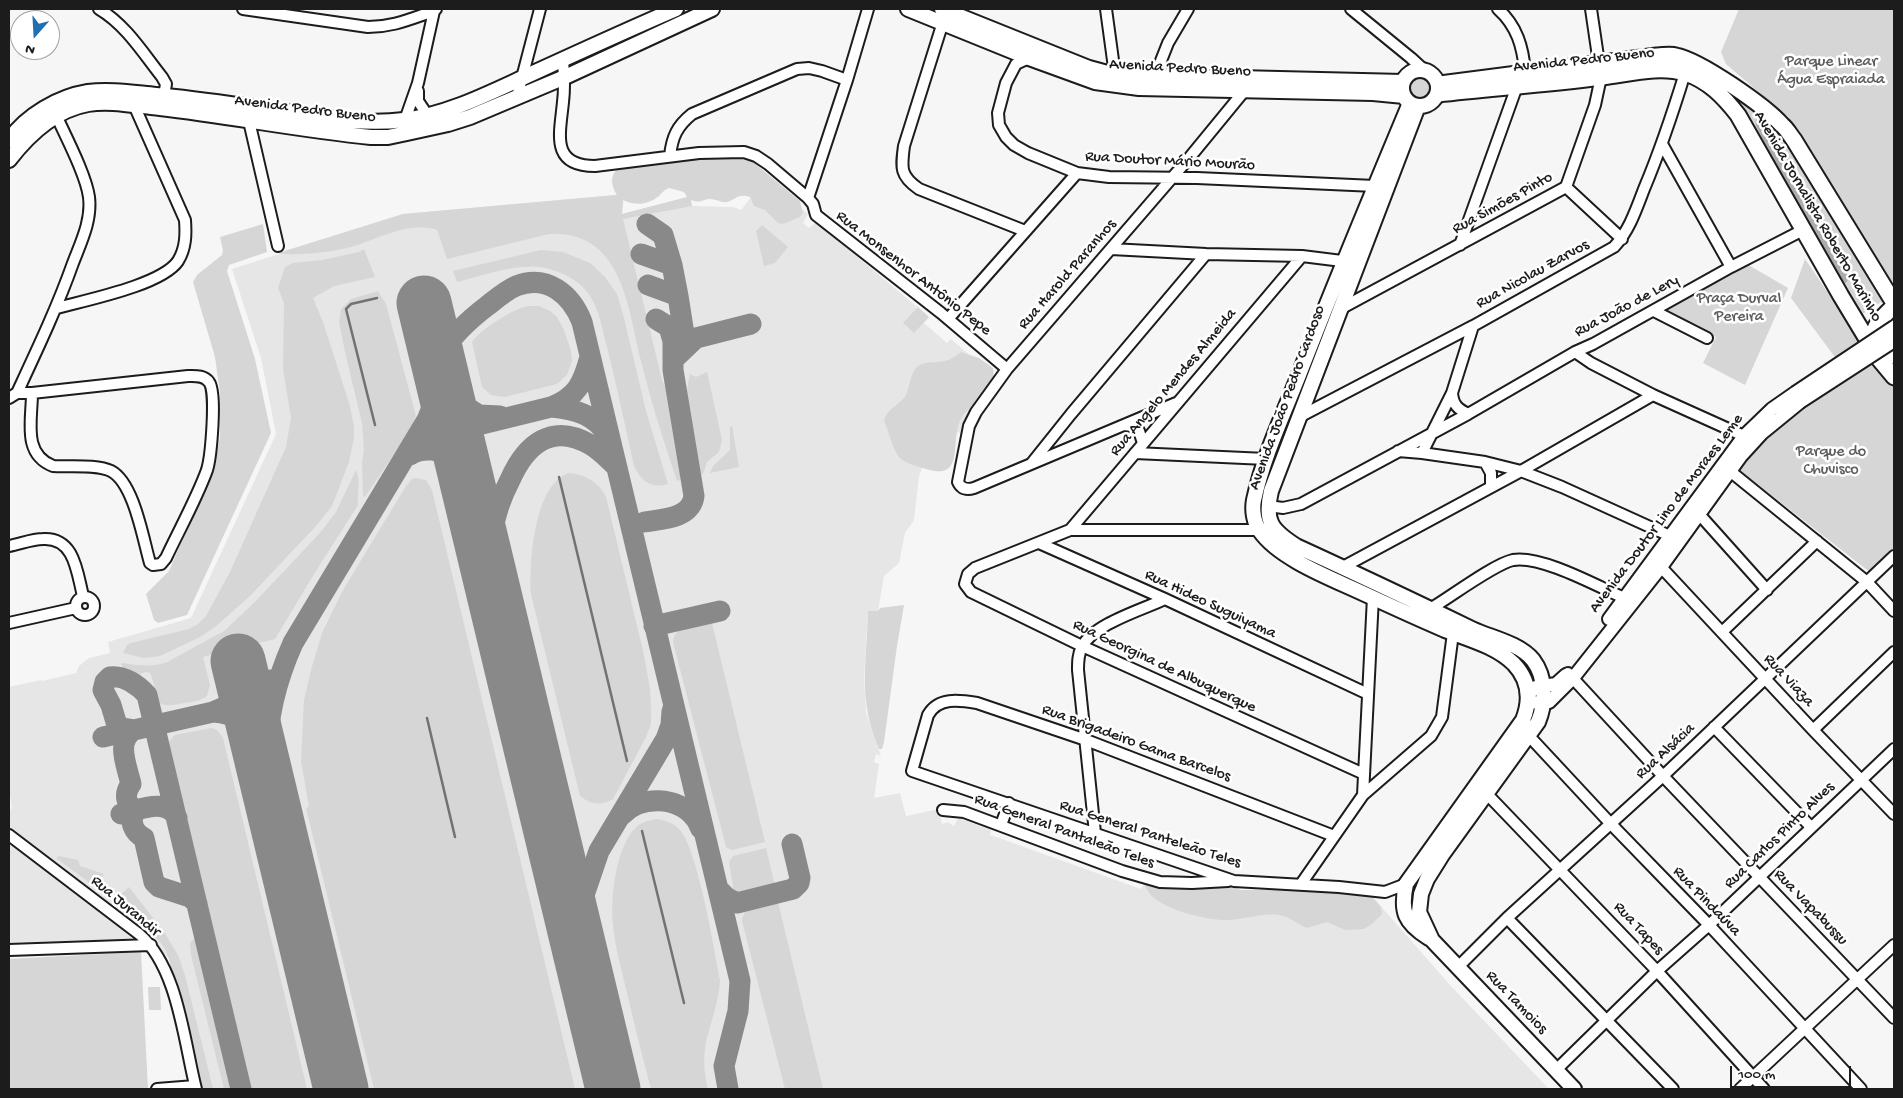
<!DOCTYPE html>
<meta charset="utf-8">
<style>
body{margin:0}
#map{position:relative;width:1903px;height:1098px;overflow:hidden;background:#f6f6f6;font-family:"Gochi Hand",sans-serif}
canvas{display:block}
.frame{position:absolute;inset:0;border:10px solid #1c1c1c;pointer-events:none}
.north{position:absolute;left:10px;top:10px;width:50px;height:50px;box-sizing:border-box;background:#fff;border:1px solid #a4a4a4;border-radius:50%;rotate:199deg;font-size:14px;font-weight:700;line-height:20px;text-align:center;color:#1c1c1c}
.north::after{content:'';display:block;margin:auto;width:18px;height:22px;background:#1f6fb2;clip-path:polygon(50% 0,100% 100%,50% 72%,0 100%)}
.scale{position:absolute;left:1730px;top:1066px;width:121px;height:22px;box-sizing:border-box;border:2px solid #1c1c1c;border-top:0;padding-left:6px;font-size:15px;line-height:18px;white-space:nowrap;color:#1c1c1c;-webkit-text-stroke:4px #fff;paint-order:stroke}
</style>
<div id="map">
<canvas width="1903" height="1098"></canvas>
<div class="frame"></div>
<div class="north">N</div>
<div class="scale">100 m</div>
</div>
<script>
const c = document.querySelector('canvas').getContext('2d');
c.lineJoin = 'round';
function fillPath(path, color) {
  c.fillStyle = color;
  c.fill(path, 'evenodd');
}
function strokePath(path, color, width, dash) {
  c.strokeStyle = color;
  c.lineWidth = width;
  c.lineCap = dash ? 'butt' : 'round';
  c.setLineDash(dash || []);
  c.stroke(path);
}
function write(font, color, halo, rows, align = 'center') {
  c.font = font + ' "Gochi Hand",sans-serif';
  c.lineWidth = 5;
  c.setLineDash([]);
  c.textBaseline = 'middle';
  c.strokeStyle = halo;
  c.fillStyle = color;
  for (const [text, x, y, turn = 0] of rows) {
    c.save();
    c.translate(x, y);
    c.rotate((+turn || 0) * Math.PI / 180);
    c.textAlign = isNaN(turn) ? turn : align;
    if (halo) c.strokeText(text, 0, 0);
    c.fillText(text, 0, 0);
    c.restore();
  }
}
const built = new Path2D(`
 M767,177L808,214L803,223L809,228L815,223L822,227L929,317L924,323L947,343L951,339L990,373L961,435L959,432L932,443L919,476L914,520L905,533L899,563L884,576L878,611H868L864,678L866,713L881,756L876,754L874,762L879,764L874,798L900,793L906,816L939,809L942,824L948,822L954,826L958,818L991,830L990,835L999,838L1141,889L1144,884L1174,886L1231,885L1240,890H1323L1370,894L1450,985L1549,1089H201L169,959L148,935L9,831V813L12,807L9,789V687L41,680L42,681L76,673L79,666L89,658L110,653L108,642L191,618L276,434L261,358L232,269L403,214L624,194L622,214L689,197L692,206L733,207L741,210Z
 M9,844L143,941L9,949Z`);
const green = new Path2D(`
 M1739,9H1894V282L1891,281L1802,137L1783,113L1726,64L1721,52Z
 M1410 89a10 10 0 1 1 20 0a10 10 0 1 1-20 0Z
 M1729,89L1764,116L1782,135L1886,299L1861,315L1836,280L1845,274L1809,208L1768,122L1758,126L1766,141L1765,145Z
 M700,155L740,158L753,162L800,201L803,213L800,217L783,224L778,223L765,210L754,206L750,197C737,193 736,200 727,202C721,203 716,199 710,199C702,199 702,204 691,200L692,206L623,219L662,380L673,405L680,449V480L677,481C664,442 651,402 641,361C628,309 623,230 549,234L447,259L437,230C412,221 381,237 358,245C340,251 296,257 278,253L403,214L617,195C611,185 609,175 620,167ZM669,188L684,192L687,197L622,214L623,200C635,206 648,205 659,196C663,192 664,190 669,188Z
 M263,224L267,252L229,265L227,271L255,359L271,433L187,615L158,623L154,620L146,594L169,571L213,469L217,453L220,437V393L215,357L193,282L197,275L222,255L223,250L220,237Z
 M762,225L788,247L775,263L764,266L756,231Z
 M364,249L375,277L334,286L313,298L323,322L350,406L354,427V438L349,462L332,506L315,527L250,596L215,627L200,637L160,656L144,658L123,653L127,645L131,643L189,629L198,624L206,616L230,572L286,447L291,418L283,369L284,303L278,288L285,267L293,263L322,260L359,252Z
 M541,250L563,252L590,263L605,277L617,294L624,318L646,411L668,484C651,489 641,481 634,466C625,426 617,386 607,347C602,330 600,311 590,296C580,280 558,269 539,267C514,264 481,276 457,282L453,271Z
 M1805,259L1873,359L1894,387V548L1871,573L1738,469L1781,419L1849,376L1791,298Z
 M1745,263L1788,288L1745,385L1703,363L1716,337L1665,311Z
 M378,291L386,304L416,416L407,435L365,497L363,496L362,463L364,450L362,423L345,352L339,322L341,309L351,299Z
 M528,306H539L550,311L557,317L564,330L571,351L572,361L567,375L557,384L505,397L491,395L482,387L472,342C481,329 513,309 528,306Z
 M918,307L929,317L914,333L903,323Z
 M961,352L979,358L993,368L994,382L982,409L974,406C939,422 975,484 926,469C920,467 907,464 901,459C893,452 889,431 884,421C887,408 900,405 906,395C910,386 910,373 918,366C927,360 938,364 948,360C952,359 957,355 961,352Z
 M707,372L722,440L719,452L707,462L703,474L699,475C695,443 681,406 690,374L696,377Z
 M732,426L739,467L710,473L713,466L730,450V427Z
 M356,470C361,479 357,495 358,505L314,574L275,639L246,646L242,637L222,642L225,651L203,657L210,685L207,696C201,701 192,702 184,703C149,711 161,697 150,673L146,672L137,675L123,670L121,663C137,665 152,668 167,662L224,631L255,602L320,533L336,512Z
 M569,473C585,474 600,483 606,497L644,655L650,689L651,710V724L646,737L613,799C601,806 591,805 580,796L531,594C529,563 534,484 569,473Z
 M416,478L426,480L432,490L575,1089H374L306,808L309,807L301,761L304,700L311,670L322,633L343,590L406,486L412,479Z
 M904,605L897,646L884,742L882,749H879C857,698 867,663 868,611H878L880,608Z
 M711,619L765,842L732,850L726,847L673,642C675,624 697,623 711,619Z
 M211,728L217,730L223,738L307,1089H249L168,749L170,740L175,735Z
 M658,819C666,821 674,823 679,829C698,849 714,949 720,980C719,1002 711,1021 706,1042C703,1058 704,1074 708,1089H651C642,1056 634,1022 626,989C621,968 615,946 613,925C610,898 616,841 640,824C646,821 652,820 658,819Z
 M766,848L775,886L739,896L734,893L729,862L733,856Z
 M59,856L78,860L80,866L104,874L99,882L118,897L129,887L164,932L178,955L185,975L213,1089H202L169,959L164,947L144,923L56,858Z
 M1144,884L1174,886L1231,885L1240,890H1323L1370,894L1381,907L1382,914L1372,924L1364,929L1345,930L1327,922L1307,928C1298,924 1290,917 1279,915C1263,913 1246,919 1229,920C1209,921 1163,910 1150,894C1147,891 1146,887 1144,884Z
 M778,902L823,1089H785L742,921C744,903 763,905 778,902Z
 M194,939L199,942L202,948L235,1089H224L191,955L190,943Z
 M141,952L148,1089H9V959Z
 M148,987H160L161,1010H149Z`);
const stream = new Path2D(`
 M375,425L346,309L351,304L377,298
 M559,477L627,761
 M427,718L455,837
 M642,831L684,1003`);
const river = new Path2D(`
 M1763,123L1813,226L1841,277`);
const taxiway = new Path2D(`
 M647,224L663,235L672,265
 M641,254L672,265L678,296
 M648,285L678,296L684,334L674,359L696,338L751,324
 M590,357C583,383 577,397 551,407C575,409 596,415 608,436
 M448,382L457,401L479,415L500,416
 M411,449L429,437L551,407
 M410,455C422,447 442,449 453,458C459,463 462,471 466,478
 M644,522C662,519 691,519 694,496L673,370V341L669,327L656,319
 M493,588C491,570 490,552 492,534C495,515 501,497 510,480C526,444 552,422 591,445C601,451 609,460 617,467
 M654,626L720,611
 M246,694L234,703L213,712C239,714 246,723 258,744
 M251,715L270,680
 M134,730L121,728L116,722L111,705L103,690L105,682L110,677C124,675 138,685 147,695L241,1089
 M134,730C115,741 127,766 131,784C124,793 125,804 135,811C129,822 133,832 144,838L154,882L159,887L190,897L197,903
 M103,737L213,712
 M121,814C139,810 167,797 177,818
 M622,815C640,795 678,796 695,818C698,821 699,826 701,829
 M278,826C274,806 267,783 267,762C266,720 276,681 293,643L427,420C432,409 435,399 436,386C437,375 436,363 442,353C453,334 470,319 487,306C496,299 505,291 516,286C547,274 571,294 582,322L740,981L738,1011L724,1066L728,1089
 M719,890L727,898L737,903L793,889L799,883L800,878L792,844
 M577,938L584,895L599,851L666,739L671,725L672,711`);
const runway = new Path2D(`
 M424,303L613,1089
 M238,661L341,1089`);
const minor = new Path2D(`
 M99,9C126,25 143,53 162,77L166,84L164,96
 M243,9L368,27C393,27 410,19 434,11L436,9
 M1106,9L1115,75
 M1351,9L1411,58L1424,70
 M1498,9C1517,26 1523,47 1525,72
 M943,22L904,146C901,168 900,176 919,189L1025,231
 M1029,58L1016,64L1006,83L998,113L999,125L1006,137L1014,145L1028,153L1077,173L1109,177L1197,178L1375,186
 M563,59C564,74 565,87 563,102C560,134 550,166 595,166L699,153L744,152L756,156L768,164L808,198L813,204L816,215L941,313L1007,369
 M1155,76L1168,43L1188,9
 M418,91V101L428,116
 M517,97L540,9
 M405,120L418,83L434,11
 M249,121L278,246
 M1662,144L1731,267
 M670,156C672,137 677,126 692,114L797,69L809,68L822,71L847,80
 M1566,187L1622,239
 M808,198L847,80L868,9
 M1460,245L1517,86
 M1111,249L1206,254L1302,256L1350,262
 M57,308C86,300 162,285 178,261C186,248 186,234 185,220L134,105
 M1340,309L1566,187L1595,105L1601,77L1591,9
 M1654,311L1707,338
 M948,319L1077,173
 M1575,352L1591,363L1653,395L1744,436
 M17,393H32L188,376C195,376 204,375 209,382C217,392 211,457 207,470C196,500 179,530 166,558L161,564L153,565L150,563C143,539 134,483 111,471C97,464 69,467 53,466C22,454 32,420 32,393
 M1452,393C1453,405 1458,409 1468,414
 M9,398L17,393C37,350 57,308 73,263C81,242 92,220 89,197C86,175 66,137 56,115
 M1176,403L974,488C967,490 961,489 958,482L969,426L976,412L1007,369L1190,157L1245,90
 M1299,417L1473,326L1614,247C1629,231 1636,210 1644,189C1660,151 1673,112 1685,73
 M1124,425L1132,426L1139,431L1143,443
 M1398,451L1422,453L1485,462L1521,471L1562,487L1670,536
 M1135,453L1266,459
 M1422,453L1452,393L1473,326
 M1485,462L1491,473V486
 M1031,464L1071,414L1206,254
 M1725,467L1867,582L1894,611
 M1268,506L1283,508L1301,504L1468,414L1575,352L1593,344L1731,267L1803,230
 M1699,514L1767,590
 M1070,530L1302,256
 M1260,530H1070L975,568L968,574L965,584L971,592L1082,646L1364,774
 M1039,543L1165,599L1368,694
 M9,546C20,544 32,539 43,539C75,537 77,573 83,596
 M1343,567L1521,471L1653,395
 M1661,567L1813,730L1894,814
 M76 606a9 9 0 1 1 18 0a9 9 0 1 1-18 0Z
 M1430,609C1449,598 1494,564 1513,560C1541,555 1597,586 1624,598
 M9,623L76,608
 M1722,632L1817,541
 M1568,673L1663,776L1894,1018
 M1714,727L1811,827
 M1813,730L1894,652
 M1529,736L1610,823L1709,925L1861,1089
 M1486,793L1657,971L1764,1089
 M1363,795L1373,597
 M943,810L964,812L1122,871L1160,882L1192,883L1228,881
 M1001,825L1009,803
 M1095,833L1078,670C1078,662 1078,654 1082,647C1093,624 1142,610 1165,599
 M9,835L139,934C178,967 184,1042 196,1089
 M1334,836L1086,740L977,703C959,700 938,697 928,715L912,771L1234,881L1339,887L1385,892L1406,884
 M1301,884L1363,795L1431,736L1442,717L1453,633
 M1507,918L1673,1089
 M9,950L151,945
 M1457,968L1507,918L1663,776L1894,556
 M1556,1070L1657,971L1709,925L1894,749
 M157,1089L195,1086
 M1740,1089L1894,945`);
const tertiary = new Path2D(`
 M1609,619L1744,436L1772,409L1795,393
 M1528,695L1536,687L1556,684L1566,675
 M1529,700C1536,703 1541,705 1549,702L1573,678L1661,567L1741,456L1762,433L1800,402`);
const secondary = new Path2D(`
 M908,9L1029,58L1095,82L1139,88L1373,93L1404,96
 M942,9L1089,68L1115,75L1403,82
 M1402 88a18 18 0 1 1 36 0a18 18 0 1 1-36 0Z
 M1410,103C1374,189 1338,275 1304,362C1287,407 1264,453 1254,500C1252,510 1254,523 1260,531C1280,560 1336,580 1367,595C1393,607 1419,619 1445,630C1468,639 1496,646 1514,664C1530,681 1531,700 1523,720L1406,884C1400,912 1405,923 1429,938
 M1418,106L1271,491C1264,521 1271,530 1296,546C1355,573 1414,601 1472,629C1491,638 1519,643 1533,660C1546,677 1546,703 1538,722L1442,855L1427,879L1421,894L1419,912L1432,940L1574,1089
 M9,140C27,115 58,97 88,92C110,89 134,93 156,95C202,99 248,107 295,113C331,119 367,125 404,120C449,114 489,93 531,74C579,52 627,30 676,9
 M9,160C29,134 54,110 88,104C111,100 136,106 160,108C230,116 300,130 371,137H388L407,133L448,124L470,117L565,77L712,9`);
const primary = new Path2D(`
 M1440,84L1657,56C1663,56 1670,54 1676,56C1701,61 1765,106 1782,125C1787,129 1790,135 1794,140L1894,303
 M1438,94C1492,88 1547,84 1602,77C1628,74 1659,65 1685,73C1708,80 1724,97 1738,115L1841,296L1879,359L1894,377
 M1871,345C1874,324 1879,320 1894,306
 M1879,359L1894,355`);
const tertiaryBridge = new Path2D(`
 M1795,393L1894,327
 M1800,402L1894,341`);
const streetNames = [
 ["Avenida Pedro Bueno",1584,61,-6],
 ["Avenida Pedro Bueno",1180,69,3],
 ["Avenida Pedro Bueno",305,110,7],
 ["Rua Doutor Mário Mourão",1170,162,3],
 ["Rua Simões Pinto",1503,204,-29],
 ["Avenida Jornalista Roberto Marinho",1817,217,60],
 ["Rua Monsenhor Antônio Pepe",913,274,38],
 ["Rua Harold Paranhos",1068,275,-49],
 ["Rua Nicolau Zarvos",1533,275,-29],
 ["Rua João de Lery",1627,307,-28],
 ["Rua Angelo Mendes Almeida",1174,383,-50],
 ["Avenida João Pedro Cardoso",1288,398,-70],
 ["Avenida Doutor Lino de Moraes Leme",1667,514,-53],
 ["Rua Hideo Suguiyama",1210,605,25],
 ["Rua Georgina de Albuquerque",1164,667,25],
 ["Rua Viaza",1788,681,47],
 ["Rua Brigadeiro Gama Barcelos",1136,744,20],
 ["Rua Alsácia",1666,752,-43],
 ["Rua General Pantaleão Teles",1064,832,20],
 ["Rua General Panteleão Teles",1150,835,18],
 ["Rua Carlos Pinto Alves",1780,836,-44],
 ["Rua Pindaúva",1706,902,46],
 ["Rua Jurandir",125,907,40],
 ["Rua Vapabussu",1810,908,46],
 ["Rua Tapes",1638,929,47],
 ["Rua Tamoios",1516,1003,46]
];
const parkNames = [
 ["Parque Linear",1831,63],
 ["Água Espraiada",1831,81],
 ["Praça Durval",1739,300],
 ["Pereira",1739,318],
 ["Parque do",1831,453],
 ["Chuvisco",1831,471]
];
fillPath(built, '#e6e6e6');
fillPath(green, '#d6d6d6');
strokePath(stream, '#727272', 2.5);
strokePath(river, '#acacac', 15);
strokePath(taxiway, '#898989', 21);
strokePath(runway, '#898989', 55);
strokePath(minor, '#1c1c1c', 14);
strokePath(tertiary, '#1c1c1c', 16);
strokePath(secondary, '#1c1c1c', 18);
strokePath(primary, '#1c1c1c', 19);
strokePath(minor, '#fff', 10);
strokePath(tertiary, '#fff', 12);
strokePath(secondary, '#fff', 14);
strokePath(primary, '#fff', 15);
strokePath(tertiaryBridge, '#1c1c1c', 16, []);
strokePath(tertiaryBridge, '#fff', 12);
write('16px', '#1c1c1c', '#fff', streetNames);
write('16px', '#5d5d5d', '#fff', parkNames);
</script>
